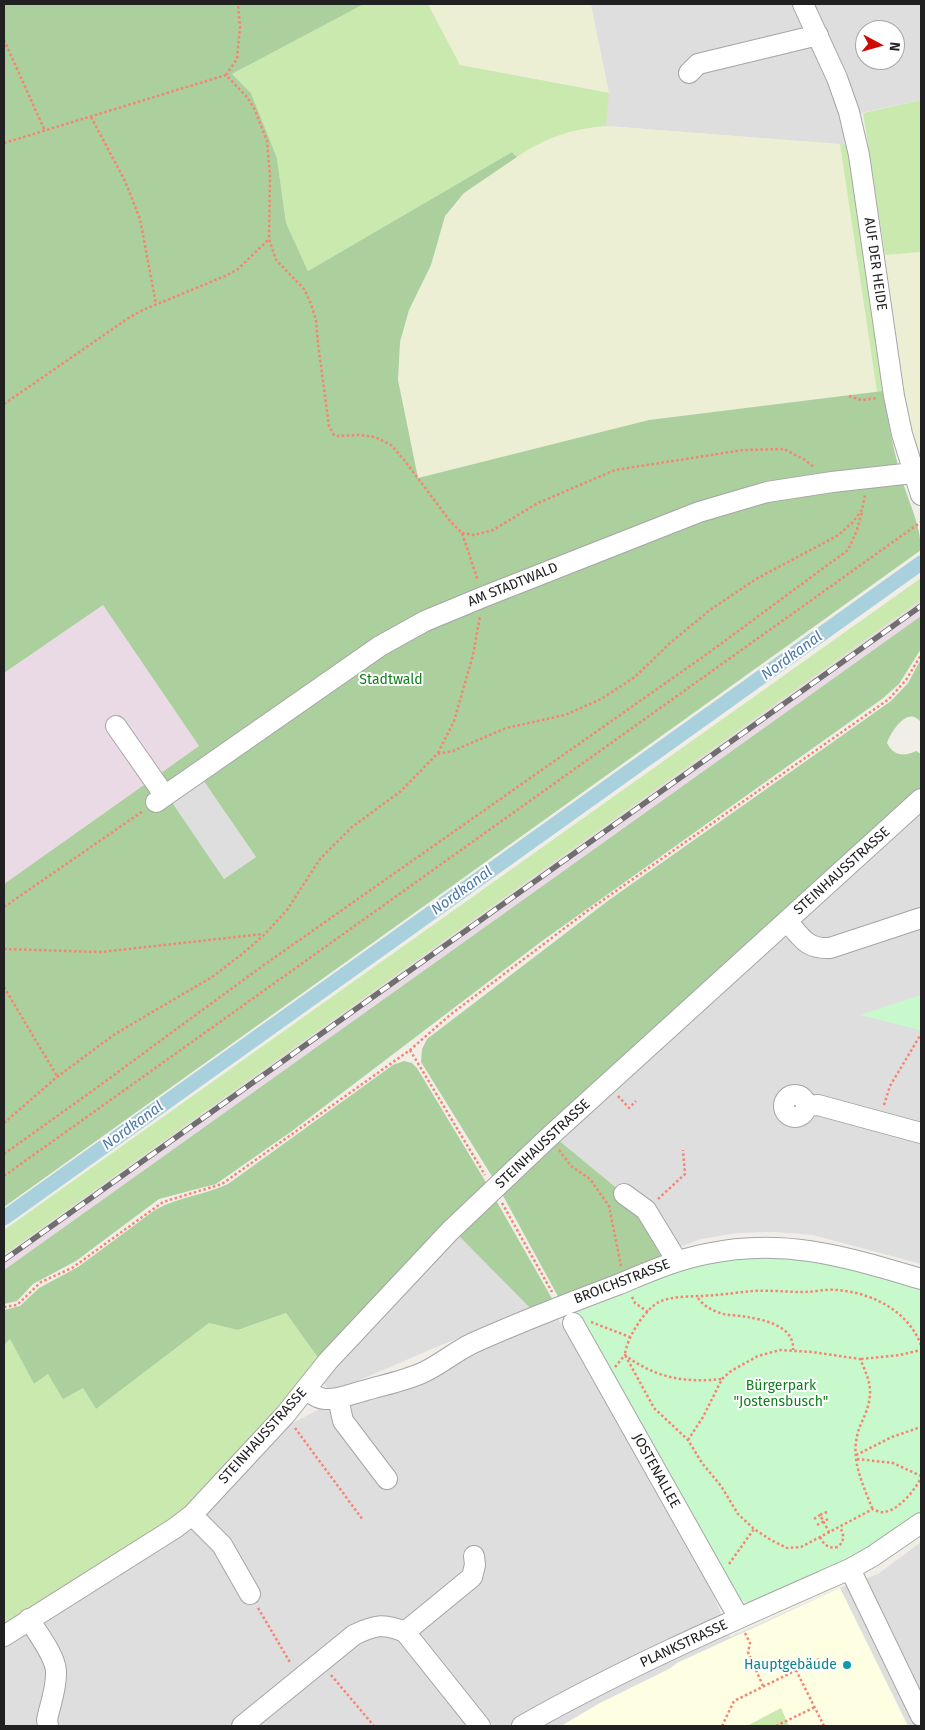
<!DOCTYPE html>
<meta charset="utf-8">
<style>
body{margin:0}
#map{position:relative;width:925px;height:1730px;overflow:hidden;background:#f1eee8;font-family:"Fira Sans",sans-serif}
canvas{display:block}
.frame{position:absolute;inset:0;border:5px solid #212121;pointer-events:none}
.north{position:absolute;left:855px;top:20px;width:50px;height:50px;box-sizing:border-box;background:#fff;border:1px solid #a6a6a6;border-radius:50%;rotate:96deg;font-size:14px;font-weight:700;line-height:20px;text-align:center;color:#212121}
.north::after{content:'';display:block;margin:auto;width:18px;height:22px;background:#cd0a04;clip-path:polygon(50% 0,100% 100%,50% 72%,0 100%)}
</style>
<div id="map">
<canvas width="925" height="1730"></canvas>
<div class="frame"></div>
<div class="north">N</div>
</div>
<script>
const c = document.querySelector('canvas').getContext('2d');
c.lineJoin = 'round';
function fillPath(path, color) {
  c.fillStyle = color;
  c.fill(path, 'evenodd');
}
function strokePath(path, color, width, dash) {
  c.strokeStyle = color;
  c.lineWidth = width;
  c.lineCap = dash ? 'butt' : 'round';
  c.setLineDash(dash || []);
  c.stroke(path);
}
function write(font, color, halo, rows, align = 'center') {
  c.font = font + ' "Fira Sans",sans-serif';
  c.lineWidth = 4;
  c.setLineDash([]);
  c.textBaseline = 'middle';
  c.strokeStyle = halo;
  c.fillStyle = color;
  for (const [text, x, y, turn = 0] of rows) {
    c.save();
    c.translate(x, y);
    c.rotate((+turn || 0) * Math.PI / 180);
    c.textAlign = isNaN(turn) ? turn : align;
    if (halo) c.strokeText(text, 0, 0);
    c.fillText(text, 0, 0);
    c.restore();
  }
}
const residential = new Path2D(`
 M428,4H921V100L842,117L848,145L606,126L556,135ZM865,30H895V60H865Z
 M201,777L256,857L224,879L169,798Z
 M921,808V1264L813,1235L774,1232L737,1233L701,1239L675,1249L619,1190L557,1139Z
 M457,1234L533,1311L499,1322L434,1348L337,1390L327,1389L323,1381Z
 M556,1315L714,1596L730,1637L840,1588L878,1574L921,1542V1726H4V1644L283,1428L329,1404L464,1355Z`);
const industrial = new Path2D(`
 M921,600V616L4,1270V1255Z
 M103,605L199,746L4,884V673Z`);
const education = new Path2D(`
 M840,1588L908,1726H561L600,1703L669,1669L677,1663Z`);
const farmland = new Path2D(`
 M428,4H591L609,93L460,65Z
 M606,126L840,144L877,392L649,420L418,478L398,380L400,342L409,310L431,265L445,216L464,193L533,146L556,135L583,128Z
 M921,252V453H918L910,425L903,388L885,255Z`);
const grass = new Path2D(`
 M364,4H428L460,65L609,93L606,126C572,129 546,137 517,157L512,152L308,271L286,223L277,158L251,93L232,74Z
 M921,100V252L885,255L863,113Z
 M840,144L848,145L854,180L883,391L877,392Z
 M921,578V600L4,1255V1230Z
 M286,1313L319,1359L272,1417L179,1516L4,1626V1345L10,1339L34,1384L48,1374L83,1388L96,1409L209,1323L239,1330Z
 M781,1708L789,1726H747Z`);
const forest = new Path2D(`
 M4,4H364L232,74L251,93L277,158L286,223L308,271L512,152L517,157L464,193L445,216L431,265L409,310L400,342L398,380L418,478L649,420L883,391C888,422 894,453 903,483C910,505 921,527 921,550L4,1207V884L199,746L103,605L4,673ZM201,777L256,857L224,879L169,798Z
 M921,616V649L899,684L882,699L542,941L292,1131L216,1184L159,1199L76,1261L33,1284L17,1301L4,1304V1270Z
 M921,659V722C919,720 917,718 914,717C903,713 890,734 887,743C894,757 905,756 916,751L921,754V788L493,1178L421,1062L422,1049L427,1039L609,900L891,701L908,683Z
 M404,1061L412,1063L417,1068L487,1184L319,1359L286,1313L238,1330L209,1323L96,1409L83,1388L63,1399L48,1374L34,1384L10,1339L4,1345V1310L20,1306L39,1288L78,1267L155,1210C178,1197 204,1195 228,1184L393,1065Z
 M557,1139L619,1190L640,1211L666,1256L560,1300L501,1192Z
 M495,1198L497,1202L554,1302L533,1311L457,1234Z`);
const park = new Path2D(`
 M921,995V1027L920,1030L860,1015Z
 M734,1255L810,1256L921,1284V1513L901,1529L840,1565L750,1603L734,1598L570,1309L683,1265Z`);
const canal = new Path2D(`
 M4,1218L921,563`);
const path = new Path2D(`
 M4,40L45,131
 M226,75L237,59L240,27L238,4
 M91,117L125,181L140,219L156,304
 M4,143L226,75L247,97L254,108L267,141L270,176L269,239L276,260L304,289L311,304L316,320L318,344L329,426L334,435L338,436L359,435L375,437L391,445L405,461L450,521L462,533L478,581
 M849,396L861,400L878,398
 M4,404L130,317L143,310L225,276L238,269L269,239
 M462,533L474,535L493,530L538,503L615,470L743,450L784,449L805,460L814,467
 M438,753L454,721L473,655L480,616
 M4,907L143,811
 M4,949L101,952L263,934
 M4,987L57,1076
 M410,1050L485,1175
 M618,1096L629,1108L636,1101
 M884,1105L890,1086L921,1034
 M4,1123L57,1077L115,1034L212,977L241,955L265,934L287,910L320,859L352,827L401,791L437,754L453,751L506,728L565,715L601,699L635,677L670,643L710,610L756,579L837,536L852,523L862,510L865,495
 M559,1150L571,1166L590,1179L609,1206L621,1266
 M4,1154L88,1094L261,967L707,654L848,550L857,530L862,512
 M4,1176L921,522
 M658,1199L685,1174L683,1150
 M502,1203L552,1292
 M632,1297L635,1303L648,1312
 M698,1298C703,1305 711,1310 720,1313C728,1316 738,1315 747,1317C766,1320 795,1327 793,1350
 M4,1307L17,1305L41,1282L72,1268L163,1202L222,1184L410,1050L450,1015L586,912L889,699L906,680L921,655
 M591,1322L630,1337
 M921,1345C908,1311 873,1293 837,1290C826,1289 814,1292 803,1292C786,1292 770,1290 753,1291C741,1292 728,1294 715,1295C699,1297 673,1295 659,1302C645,1309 626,1339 625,1355L654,1408L688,1440L702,1463L721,1486L738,1514L754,1529L771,1540L787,1548L801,1547L873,1509C876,1510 880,1513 884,1512C898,1511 915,1490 921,1478
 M861,1359L900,1355L921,1350
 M615,1367L625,1355C655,1378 685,1383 722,1379
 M295,1428L363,1520
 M688,1440L703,1417L722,1379L731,1371L758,1356L780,1350L812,1352L860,1359C870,1381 874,1391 865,1415C862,1422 858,1429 857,1437C851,1461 864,1487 872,1508
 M856,1455L892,1437L921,1427
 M857,1459L893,1463L921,1476
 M827,1512L820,1515L829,1532
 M814,1519L820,1515
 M817,1525L830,1518
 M820,1537C824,1545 828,1549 838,1547C845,1540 844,1535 840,1527
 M729,1564L754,1529
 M258,1608L291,1664
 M745,1633L750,1643L748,1652L763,1686
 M796,1670L824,1726
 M331,1675L374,1726
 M722,1726L734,1701L821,1658
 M776,1726L815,1707`);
const minor = new Path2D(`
 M803,4L837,78L849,112L859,155L894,396L902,434L921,495
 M689,73L698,64L818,35
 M116,726L165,796
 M156,802L380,646L425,621L483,597L699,512L767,492L832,482L913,473
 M787,921C802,938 806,949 830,948L921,918
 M784 1106a11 11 0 1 1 22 0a11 11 0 1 1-22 0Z
 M807,1106L818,1105L921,1133
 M624,1194L646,1210L677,1261
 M573,1323L739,1618
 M306,1389C312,1394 318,1399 326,1399C338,1400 351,1394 363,1391C383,1385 405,1381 424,1372C441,1364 456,1351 473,1343C520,1322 569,1303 617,1285C646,1273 675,1260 706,1254C785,1237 846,1257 921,1279
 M338,1398L343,1421L387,1479
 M192,1515L222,1545L250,1594
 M850,1569L921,1716
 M29,1619C37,1633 55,1655 56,1671C57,1687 50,1705 47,1720L48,1726
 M405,1632L472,1577L475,1565L474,1556
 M4,1636L175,1528L192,1515L285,1415L328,1361L450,1231L549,1137L921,799
 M242,1726L354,1635C374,1625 384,1623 405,1632L480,1726
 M522,1726C627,1666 739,1618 850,1569L873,1556L921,1523`);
const rail = new Path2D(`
 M4,1260L921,606`);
const markers = [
 [847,1665,5,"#0f9aa8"]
];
const streetNames = [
 ["AUF DER HEIDE",875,264,82],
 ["AM STADTWALD",513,585,-22],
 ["STEINHAUSSTRASSE",842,871,-42],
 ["STEINHAUSSTRASSE",543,1144,-43],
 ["BROICHSTRASSE",622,1282,-21],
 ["STEINHAUSSTRASSE",263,1436,-48],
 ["JOSTENALLEE",656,1471,61],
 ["PLANKSTRASSE",684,1644,-25]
];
const parkNames = [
 ["Stadtwald",391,680],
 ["Bürgerpark",781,1386],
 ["\"Jostensbusch\"",781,1402]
];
const cultureNames = [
 ["Hauptgebäude",837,1665]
];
const waterNames = [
 ["Nordkanal",792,656,-36],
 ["Nordkanal",462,891,-36],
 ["Nordkanal",133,1126,-36]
];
fillPath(residential, '#dfdede');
fillPath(industrial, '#eadae6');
fillPath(education, '#fefee3');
fillPath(farmland, '#ecefd4');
fillPath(grass, '#cae9af');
fillPath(forest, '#abcf9d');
fillPath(park, '#c7f9cc');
strokePath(canal, '#a9d0dd', 15);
strokePath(minor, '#a5a5a5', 22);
strokePath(path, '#f78472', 2.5, [2.5, 2.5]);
strokePath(minor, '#fff', 20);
strokePath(rail, '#6f6f6f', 5.5);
strokePath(rail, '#fff', 4, [11]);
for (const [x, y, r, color] of markers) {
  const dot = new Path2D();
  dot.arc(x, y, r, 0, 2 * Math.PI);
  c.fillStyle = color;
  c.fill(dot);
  strokePath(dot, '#fff', 2);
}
write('14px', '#212121', '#fff', streetNames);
write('14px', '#0e7f1b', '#fff', parkNames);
write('14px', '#0d838f', '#fff', cultureNames, 'right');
write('italic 15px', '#4b77a7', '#fff', waterNames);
</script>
